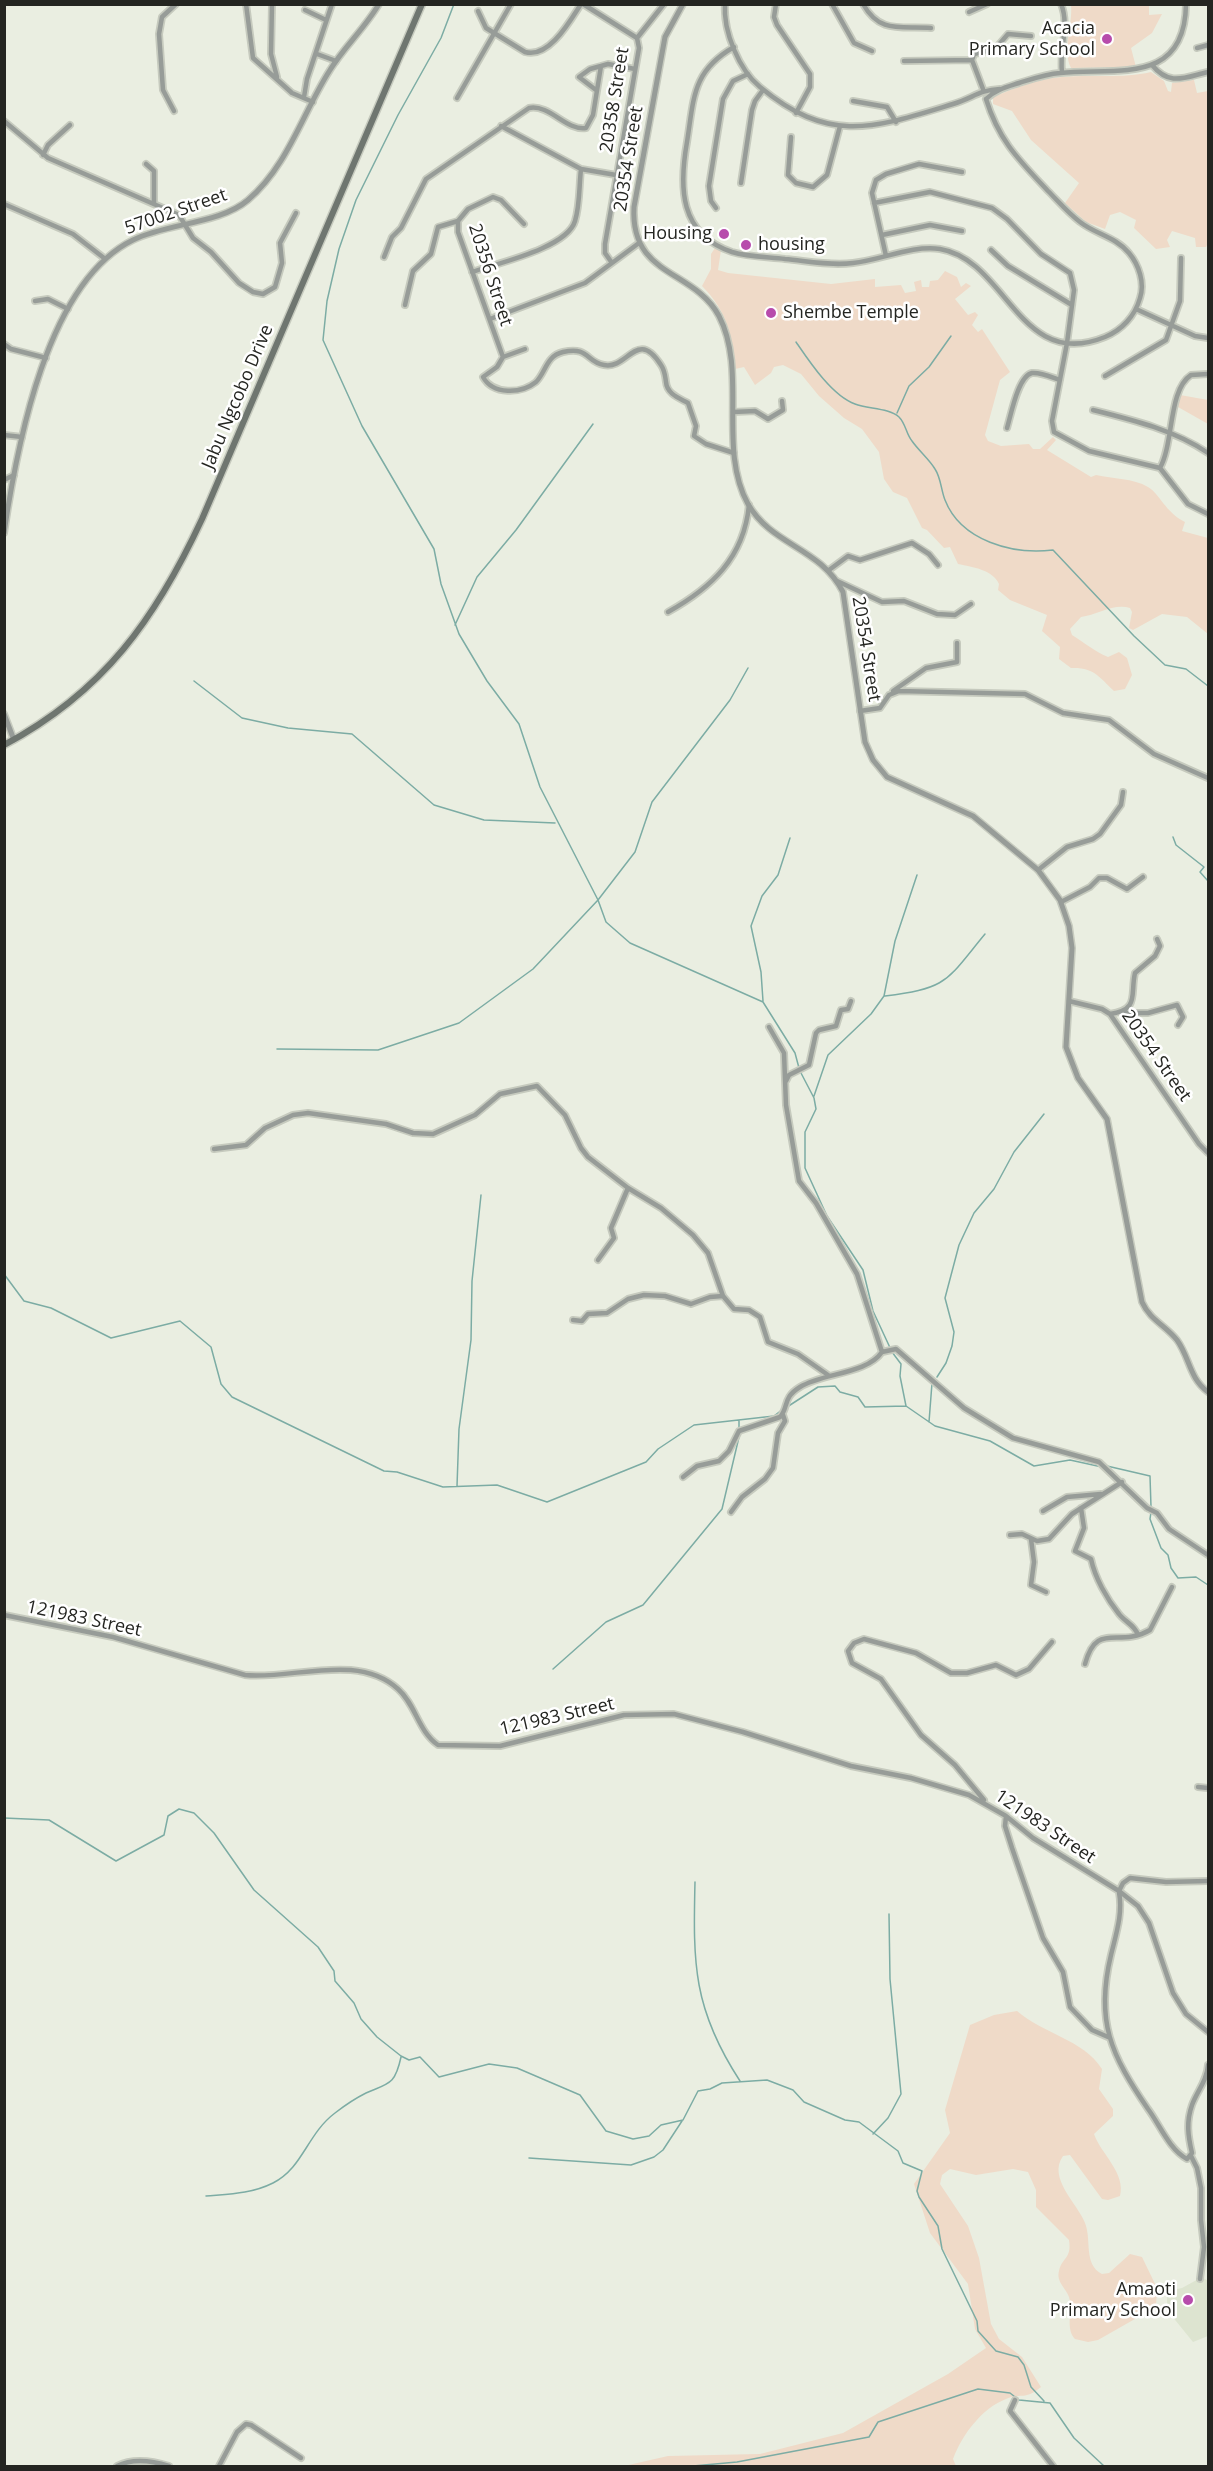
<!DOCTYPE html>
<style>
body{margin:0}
#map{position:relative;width:1213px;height:2471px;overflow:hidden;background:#eaeee1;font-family:"Open Sans",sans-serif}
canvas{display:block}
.frame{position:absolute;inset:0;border:6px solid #242521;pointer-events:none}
</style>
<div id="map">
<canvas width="1213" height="2471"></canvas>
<div class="frame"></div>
</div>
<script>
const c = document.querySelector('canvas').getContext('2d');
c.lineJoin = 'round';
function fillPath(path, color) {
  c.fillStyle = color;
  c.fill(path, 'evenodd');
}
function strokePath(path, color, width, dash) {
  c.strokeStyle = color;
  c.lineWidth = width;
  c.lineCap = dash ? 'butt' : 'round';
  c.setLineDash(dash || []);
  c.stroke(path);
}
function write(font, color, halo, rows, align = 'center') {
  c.font = font + ' "Open Sans",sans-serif';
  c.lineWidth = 5;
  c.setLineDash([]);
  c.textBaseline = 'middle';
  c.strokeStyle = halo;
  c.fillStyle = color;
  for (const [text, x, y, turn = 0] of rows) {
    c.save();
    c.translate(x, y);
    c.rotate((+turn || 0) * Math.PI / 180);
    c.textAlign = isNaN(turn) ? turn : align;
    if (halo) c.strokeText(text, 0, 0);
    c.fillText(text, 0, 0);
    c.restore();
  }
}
const built = new Path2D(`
 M1202,2277L1208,2281V2336L1193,2342L1167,2310V2291L1182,2288Z`);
const green = new Path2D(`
 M1071,5H1149V15L1162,14L1152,33L1131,48L1136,67L1071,68C1062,49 1073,25 1071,5Z
 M1151,72L1164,81L1168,91L1171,92L1172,83L1194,80L1197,93L1208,91V243L1206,247H1196L1195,238L1172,231L1167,240L1170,247L1156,249L1134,228L1136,220L1120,212L1110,215L1105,229L1086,222L1065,203L1079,183L1031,140L1012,111L993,104V97C1015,88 1038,79 1062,77C1092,74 1122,79 1151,72Z
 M715,248L721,250L718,270L728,273L831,284L875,279V287L901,285L905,293L916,291L914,282L921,280L922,287H929L930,281L938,280L945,271L957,277L961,287L966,283L971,286L955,299L968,315L975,312L978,315L972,325L978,332L982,329L1010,372L1000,380L985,435L988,441L1001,446L1029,444L1033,449H1040L1053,437L1056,440L1047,450L1091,477L1096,475C1113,479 1133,478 1148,487C1160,494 1165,512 1185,522L1182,531L1208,538V634L1187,617L1162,614L1133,630L1129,628L1132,612L1130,608C1114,603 1097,615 1081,617L1070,629L1072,635C1085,643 1094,651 1108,657L1119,652L1127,658L1132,675L1125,689L1114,691C1099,677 1094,667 1071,668L1059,659L1060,647L1042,631L1047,615L1010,600L998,590L999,584C993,570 973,567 958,564L950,547L944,548L927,530L922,528L907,498L893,492L884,479L879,452L862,429L844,418L819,396L801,374L783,365L774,367L771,373L755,385L744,367L735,369C731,333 728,313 702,286L711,269V254Z
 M1180,395L1208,400V424L1178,407Z
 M1017,2011C1043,2034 1083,2039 1102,2069L1099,2089L1113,2109V2116L1094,2134C1101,2154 1126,2173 1120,2196L1108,2200L1102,2199L1070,2155L1063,2156C1047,2178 1078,2204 1085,2223C1092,2240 1083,2264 1102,2274L1109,2273L1130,2254L1142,2257L1157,2288L1156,2307L1098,2340L1088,2342L1075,2339C1065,2329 1073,2310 1069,2297C1066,2288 1056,2282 1059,2271C1062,2257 1072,2259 1069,2240L1036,2207V2190L1028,2172L1013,2169L976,2175L950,2169L942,2175L940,2184L968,2226L979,2258L991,2324L999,2339L1022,2357L1041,2387C1024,2401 1023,2392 1006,2399C982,2408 962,2435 953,2459L956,2466H624L668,2456L760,2454L843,2433L948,2374L986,2348L975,2329L968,2284L930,2233L914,2184L950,2133L945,2110L970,2025L994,2015Z`);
const stream = new Path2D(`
 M454,4L441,38L398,115L356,200L339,249L327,301L323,340L362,426L434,549L441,584L459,634L487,681L519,724L540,787L598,900L606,922L630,943L763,1002L795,1053L799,1068
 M796,342C809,361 832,396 855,404C868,409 889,408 899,417C906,424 906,434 912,441C919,451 929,459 935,469C941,478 941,490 945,500C961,541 1013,555 1053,550L1134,636L1165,665L1186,669L1208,686
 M897,413L909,386L929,367L951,336
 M455,625L477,577L516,530L593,424
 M194,681L242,718L288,728L352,734L434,805L484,820L555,823
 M1173,837L1176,845L1204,867L1200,872L1208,881
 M885,996C949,988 946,981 985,934
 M763,1001L761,972L751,926L762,896L778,875L790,838
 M277,1049L378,1050L459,1023L533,969L598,900L635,852L652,802L730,700L748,668
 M801,1073L814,1098L816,1109L805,1132V1168L827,1216L863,1270L873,1311L892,1352L901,1364L900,1376L906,1406
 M814,1096L828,1055L871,1014L884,996L895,941L917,875
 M4,1274L24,1301L51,1308L111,1338L180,1321L211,1347L221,1384L232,1397L384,1471L397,1472L443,1487L497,1485L547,1502L646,1462L658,1449L694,1425L774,1416L783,1409
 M937,1377L946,1363L952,1346L954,1332L945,1298L959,1245L974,1213L994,1189L1014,1152L1044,1114
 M787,1407L818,1387L835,1386L840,1392L858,1397L865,1407L906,1406L935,1426L990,1441L1034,1466L1070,1460L1102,1467
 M929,1422L932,1383
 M739,1428V1420
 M1107,1466L1150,1476L1151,1507
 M457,1486L459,1429L471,1340L472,1281L481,1195
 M1151,1512L1150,1519L1161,1548L1168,1555L1171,1568L1178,1578L1196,1577L1208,1585
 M553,1669L606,1622L643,1605L722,1509L739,1437
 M4,1818L49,1820L116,1861L164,1835L168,1816L179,1809L194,1813L214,1833L254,1890L318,1947L334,1971L335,1981L354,2003L361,2019L377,2037L401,2056L409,2060L420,2057L439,2077L489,2064L517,2068L580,2095L606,2131L633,2139L649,2136L661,2125L683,2120L698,2091L710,2089L722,2083L767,2080L793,2090L804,2102L845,2120L859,2122L898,2151L903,2163L922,2171L917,2191L919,2197L938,2226L942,2249L977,2321L978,2331L996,2351L1018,2357L1024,2365L1031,2387L1044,2401
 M695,1882C693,1964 693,2009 740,2081
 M873,2134L888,2118L901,2094L890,1979L889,1914
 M529,2158L631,2165L654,2157L663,2150L682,2121
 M206,2196C229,2194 251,2194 273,2183C303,2168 307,2134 335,2113C344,2106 356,2098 366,2093C389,2083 395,2085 401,2057
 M126,2466H127
 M693,2466L737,2462L869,2437L878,2422L978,2389L1010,2393L1019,2400L1050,2403L1074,2438L1104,2466`);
const minor = new Path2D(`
 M246,4L253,58L292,93L313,102
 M272,4L271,54L277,77
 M583,4L637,38L639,48L605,244V253L612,263
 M725,4C723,31 739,70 760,87C830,145 874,128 953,104C973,98 979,90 1000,89
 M776,4L774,17L777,25L810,74V87L796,113
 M832,4L854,43L872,51
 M863,4C880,34 900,26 931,28
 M1061,4C1070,25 1059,50 1062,72
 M305,10L326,20
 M478,11L486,28L525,52C549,59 570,21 581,4
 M969,12L987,4
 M637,38L664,4
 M734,47C692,71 694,98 687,142C679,187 679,234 732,252C748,257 768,257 785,259C807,261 831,266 853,263C882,260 911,245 940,249C1007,260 1019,372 1105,337C1122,330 1135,316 1140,298C1145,283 1139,265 1129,253C1116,237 1095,234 1080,222C1068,213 1058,201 1048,191C1019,160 999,141 986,99
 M1197,48L1208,45
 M317,54L336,61
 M904,61L972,60
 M1152,65C1170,87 1185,77 1208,72
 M983,89L972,60L974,54L995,49L1008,34L1031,36
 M596,90L579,77L590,69L601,66
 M304,97L307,79L332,4
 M457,98L511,4
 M986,99C995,90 1007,87 1019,83C1032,79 1046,74 1060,73C1114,67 1185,87 1186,4
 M853,101L887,107L896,122
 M174,111L163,90L159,34L162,17L176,4
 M4,121L48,158L179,215L193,238L211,252L239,283L253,292L263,294L275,287L282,263L280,243L296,213
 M501,126L581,169L616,175
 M791,137L788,175L796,183L813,187L827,175L840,126
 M43,155L48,145L70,125
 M146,164L154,171V203
 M741,183L752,110L755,101L763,90
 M874,203L930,192L992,208L1007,219L1041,254L1070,273L1074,290L1067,343L1052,421L1054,432L1089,451L1160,468L1188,504L1208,514
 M4,204L73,234L104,258
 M716,208L711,201L709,186L723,99L733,81L748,74
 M524,224L501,200L493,197L468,209L458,221V232L503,357L497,367L483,377C493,395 521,394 536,382C546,372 546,356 563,352C589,346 586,362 604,365C628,370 637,327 661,365C665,371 665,376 666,382C667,394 679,398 688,403L696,426L694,436L706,444L734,453
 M882,235L930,225L962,231
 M991,250L1008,266L1072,305
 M886,256L872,193L876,180L886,174L919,164L962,172
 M384,257L392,237L401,228L426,179L529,108C550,104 566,131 586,128L593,115L601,66L608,64L635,69
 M472,272C498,263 567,248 575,221C580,205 579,186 581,169
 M35,301L48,299L68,309
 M405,305L413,271L431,254L438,227L458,221
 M1136,309L1195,336L1208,338
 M490,319L585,283L639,243
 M4,344L11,349L46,358
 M503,357L525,349
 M1105,376L1166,340L1180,301L1181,258
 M1093,410C1133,420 1174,430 1208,453
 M733,412L755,411L768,419L783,410L782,401
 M1007,428C1011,415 1018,376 1032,373C1041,372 1051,377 1060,380
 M4,435L22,437
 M1160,468C1174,443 1168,390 1191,375L1208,374
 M4,480L14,475
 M829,570L848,556L860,560L912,543L929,554L938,565
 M837,581L882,602L904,601L937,614L955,615L971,604
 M668,612C711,588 744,558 749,505
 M893,691L926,668L957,662V643
 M860,711L880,708L889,695L899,691L1025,694L1063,713L1109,720L1154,754L1208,778
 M1038,870L1067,847L1093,839L1100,834L1121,805L1123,792
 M1061,902L1090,887L1099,878H1107L1127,889L1143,877
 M1069,1001L1102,1009L1110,1014L1199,1144L1208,1153
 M1122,1013H1148L1177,1005L1183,1017L1178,1025
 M1110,1014C1140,1010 1130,994 1135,973L1155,956L1160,946L1157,939
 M769,1027L784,1053L786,1105L799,1181L816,1203L857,1274L882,1352
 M786,1081L789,1075L809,1065L816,1033L819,1030L836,1026L841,1010L848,1009L851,1001
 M214,1149L246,1145L265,1128L293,1115L308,1113L386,1124L413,1133L433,1134L475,1115L500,1094L537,1086L565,1115L581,1148L588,1157L628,1188L661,1208L693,1235L708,1253L723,1296L734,1309L749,1310L760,1317L768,1342L798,1354L828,1375
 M598,1260L614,1238L611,1228L628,1188
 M573,1320L582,1321L588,1314L607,1313L628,1299L644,1295L665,1296L691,1304L710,1297L723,1296
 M882,1352L896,1349L964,1408L1013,1438L1099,1462L1147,1508L1157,1513L1169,1529L1208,1555
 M683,1477L697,1466L719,1461L729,1451L739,1431L780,1417C789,1407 782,1398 800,1387C823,1373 867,1374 882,1352
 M1081,1508L1084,1528L1075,1551L1091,1559C1095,1578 1107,1599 1119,1614C1125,1622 1135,1625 1138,1635
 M1043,1511L1067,1497L1101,1494
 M731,1512L742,1497L765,1479L773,1468L778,1433L785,1421L783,1415
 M1010,1535L1022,1534L1037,1541L1049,1539L1072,1514L1122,1482
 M1031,1539L1034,1562L1031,1585L1046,1592
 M4,1615L113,1637L245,1675C293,1680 357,1652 398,1689C416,1705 418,1731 438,1745L500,1746L624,1715L674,1714L743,1732L851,1766L911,1778L969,1795L1006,1816L1033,1838L1119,1891L1138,1906L1149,1923L1173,1993L1186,2014L1208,2032
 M1085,1664C1097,1620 1118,1649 1150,1630L1172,1587
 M1198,1787L1208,1788
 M984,1800L955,1765L921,1735L881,1679L852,1663L848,1651L854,1643L864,1639L916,1653L951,1673H967L996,1665L1016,1675L1029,1669L1052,1642
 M1006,1816L1005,1826L1012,1848L1043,1938L1063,1972L1070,2007L1092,2030L1108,2037
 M1119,1891L1123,1883L1130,1878L1166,1882L1208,1881
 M1119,1892C1123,1914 1116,1934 1111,1955C1095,2021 1111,2055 1148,2109C1160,2125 1169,2149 1187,2159L1192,2153C1188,2136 1186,2122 1192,2105C1197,2091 1207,2081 1208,2065
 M1191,2156L1197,2168L1201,2188V2220L1204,2247L1200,2279
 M1015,2400L1010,2411L1053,2466
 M117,2466C133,2458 153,2461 169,2466
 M219,2466L237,2432L246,2424L251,2425L301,2458`);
const tertiary = new Path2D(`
 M683,4L665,37L634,207C630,277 694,269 719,316C748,372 717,448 748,504C772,546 820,547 843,592L865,742L873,760L887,777L973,816L1038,870L1060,900L1069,926L1072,948L1066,1047L1078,1078L1107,1119L1142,1302C1150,1320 1165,1325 1177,1340C1190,1358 1189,1378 1208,1392
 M4,533C17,445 47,282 133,240C167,223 220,224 248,200C288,166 303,112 330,70C344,47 365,28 379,4
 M4,714L14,740`);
const secondary = new Path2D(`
 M4,745C104,692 156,618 202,519L422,4`);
const markers = [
 [1107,39,6,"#b74cac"],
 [724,234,6,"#b74cac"],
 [746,245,6,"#b74cac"],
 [771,313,6,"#b74cac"],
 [1188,2300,6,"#b74cac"]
];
const poiNames = [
 ["Acacia",1095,29],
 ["Primary School",1095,50],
 ["Housing",712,234],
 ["housing",758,245,"left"],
 ["Shembe Temple",783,313,"left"],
 ["Amaoti",1176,2290],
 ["Primary School",1176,2311]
];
const streetNames = [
 ["20358 Street",615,100,-81],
 ["20354 Street",629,159,-81],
 ["57002 Street",176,212,-19],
 ["20356 Street",490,275,72],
 ["Jabu Ngcobo Drive",238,397,-67],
 ["20354 Street",866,649,81],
 ["20354 Street",1156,1056,55],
 ["121983 Street",84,1619,12],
 ["121983 Street",557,1717,-13],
 ["121983 Street",1045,1827,34]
];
fillPath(built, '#dde4d0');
fillPath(green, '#efdac8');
strokePath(stream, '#7caca4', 1.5);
strokePath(minor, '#c6cabe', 8);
strokePath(tertiary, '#c6cabe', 8);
strokePath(secondary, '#c6cabe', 9);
strokePath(minor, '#979c98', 4.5);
strokePath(tertiary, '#979c98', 5);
strokePath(secondary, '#6f7670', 6);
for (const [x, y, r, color] of markers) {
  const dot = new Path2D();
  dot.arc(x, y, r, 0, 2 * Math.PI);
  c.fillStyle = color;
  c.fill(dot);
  strokePath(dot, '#fff', 2);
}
write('18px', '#242521', '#fff', poiNames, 'right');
write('18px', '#242521', '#fff', streetNames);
</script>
